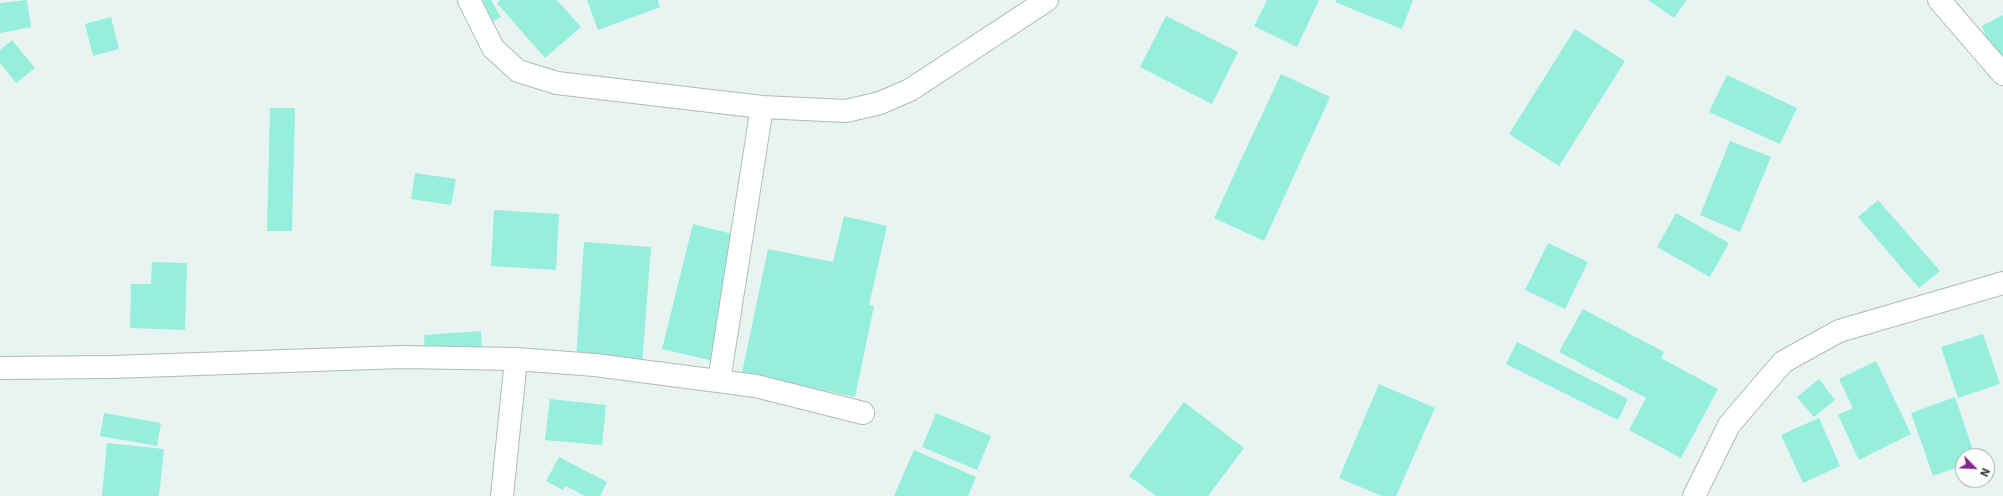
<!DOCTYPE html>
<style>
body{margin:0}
#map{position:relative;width:2003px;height:496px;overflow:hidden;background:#e8f4f1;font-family:"Exo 2",sans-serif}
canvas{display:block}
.north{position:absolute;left:1955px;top:448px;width:40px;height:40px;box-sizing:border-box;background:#fcfffe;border:1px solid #a7aaa9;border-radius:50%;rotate:114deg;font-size:11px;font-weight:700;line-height:16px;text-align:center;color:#272b2a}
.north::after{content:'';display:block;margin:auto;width:14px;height:18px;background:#86258f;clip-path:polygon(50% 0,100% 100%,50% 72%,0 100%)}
</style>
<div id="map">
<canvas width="2003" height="496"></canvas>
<div class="north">N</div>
</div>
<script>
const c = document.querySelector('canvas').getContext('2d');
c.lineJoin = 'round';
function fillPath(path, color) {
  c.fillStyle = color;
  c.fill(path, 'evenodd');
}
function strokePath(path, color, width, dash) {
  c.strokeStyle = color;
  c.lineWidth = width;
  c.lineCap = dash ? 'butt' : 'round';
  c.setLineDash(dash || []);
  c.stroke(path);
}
const building = new Path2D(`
 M27,0L31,27L0,33V3Z
 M478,0H491L501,17L480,29Z
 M501,0H557L581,27L545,58L497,3Z
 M587,0H658L660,7L598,30Z
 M1267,0H1319L1297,47L1254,26Z
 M1336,0H1413L1402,29L1335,2Z
 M1648,0H1685L1686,1L1674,18Z
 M2003,15V66L1990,46L1982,26Z
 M1166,16L1238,52L1212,104L1140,67Z
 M111,17L119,49L93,56L85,24Z
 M1575,29L1625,61L1559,166L1509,134Z
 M12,40L35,68L16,83L0,63V50Z
 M1281,74L1330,97L1264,241L1214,218Z
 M1727,75L1797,108L1780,144L1709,112Z
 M270,108H295L292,231H267Z
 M1730,141L1771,157L1740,232L1700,215Z
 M415,173L456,179L451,205L411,199Z
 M1878,200L1940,271L1919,288L1858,217Z
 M494,210L559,214L556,270L491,266Z
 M1676,213L1729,243L1710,277L1657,247Z
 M844,216L887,226L869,305L874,306L855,397L742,373L768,249L833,262Z
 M693,224L740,236L710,360L662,349Z
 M584,242L651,247L642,365L576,360Z
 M1548,243L1588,262L1565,309L1525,290Z
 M152,262L187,263L185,330L130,328L131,284H151Z
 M1583,309L1664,352L1661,358L1718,389L1681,458L1629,430L1646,398L1559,352Z
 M481,331L483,365L426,369L424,335Z
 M1983,334L2000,384L1958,398L1941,347Z
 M1517,342L1628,399L1618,420L1506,364Z
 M1876,361L1911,434L1859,460L1838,415L1853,408L1839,379Z
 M1819,379L1835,400L1814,417L1797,397Z
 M1379,384L1435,408L1396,496H1382L1339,478Z
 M1955,397L1975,456H1963V465L1933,476L1911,413Z
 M550,399L606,405L602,445L545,440Z
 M1184,402L1244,448L1208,496H1156L1129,476Z
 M104,413L161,423L157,446L100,436Z
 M936,413L991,436L977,470L922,447Z
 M1819,418L1840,466L1803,483L1781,435Z
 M107,443L164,449L159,496H102Z
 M914,450L976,477L968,496H894Z
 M559,457L607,482L600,496H585L566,486L563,490L546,481Z`);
const minor = new Path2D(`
 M469,0L493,48L518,71L557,83L762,107L846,111L880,103L910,90L1047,0
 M1939,0L2003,74
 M0,368L112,367L402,357L516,359L595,365L756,386L863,413
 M719,381L762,107
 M502,496L516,359
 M1694,496L1729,425L1783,362L1839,331L2003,283`);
fillPath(building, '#96eedc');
strokePath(minor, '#b0bbb8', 24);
strokePath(minor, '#fff', 22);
</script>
